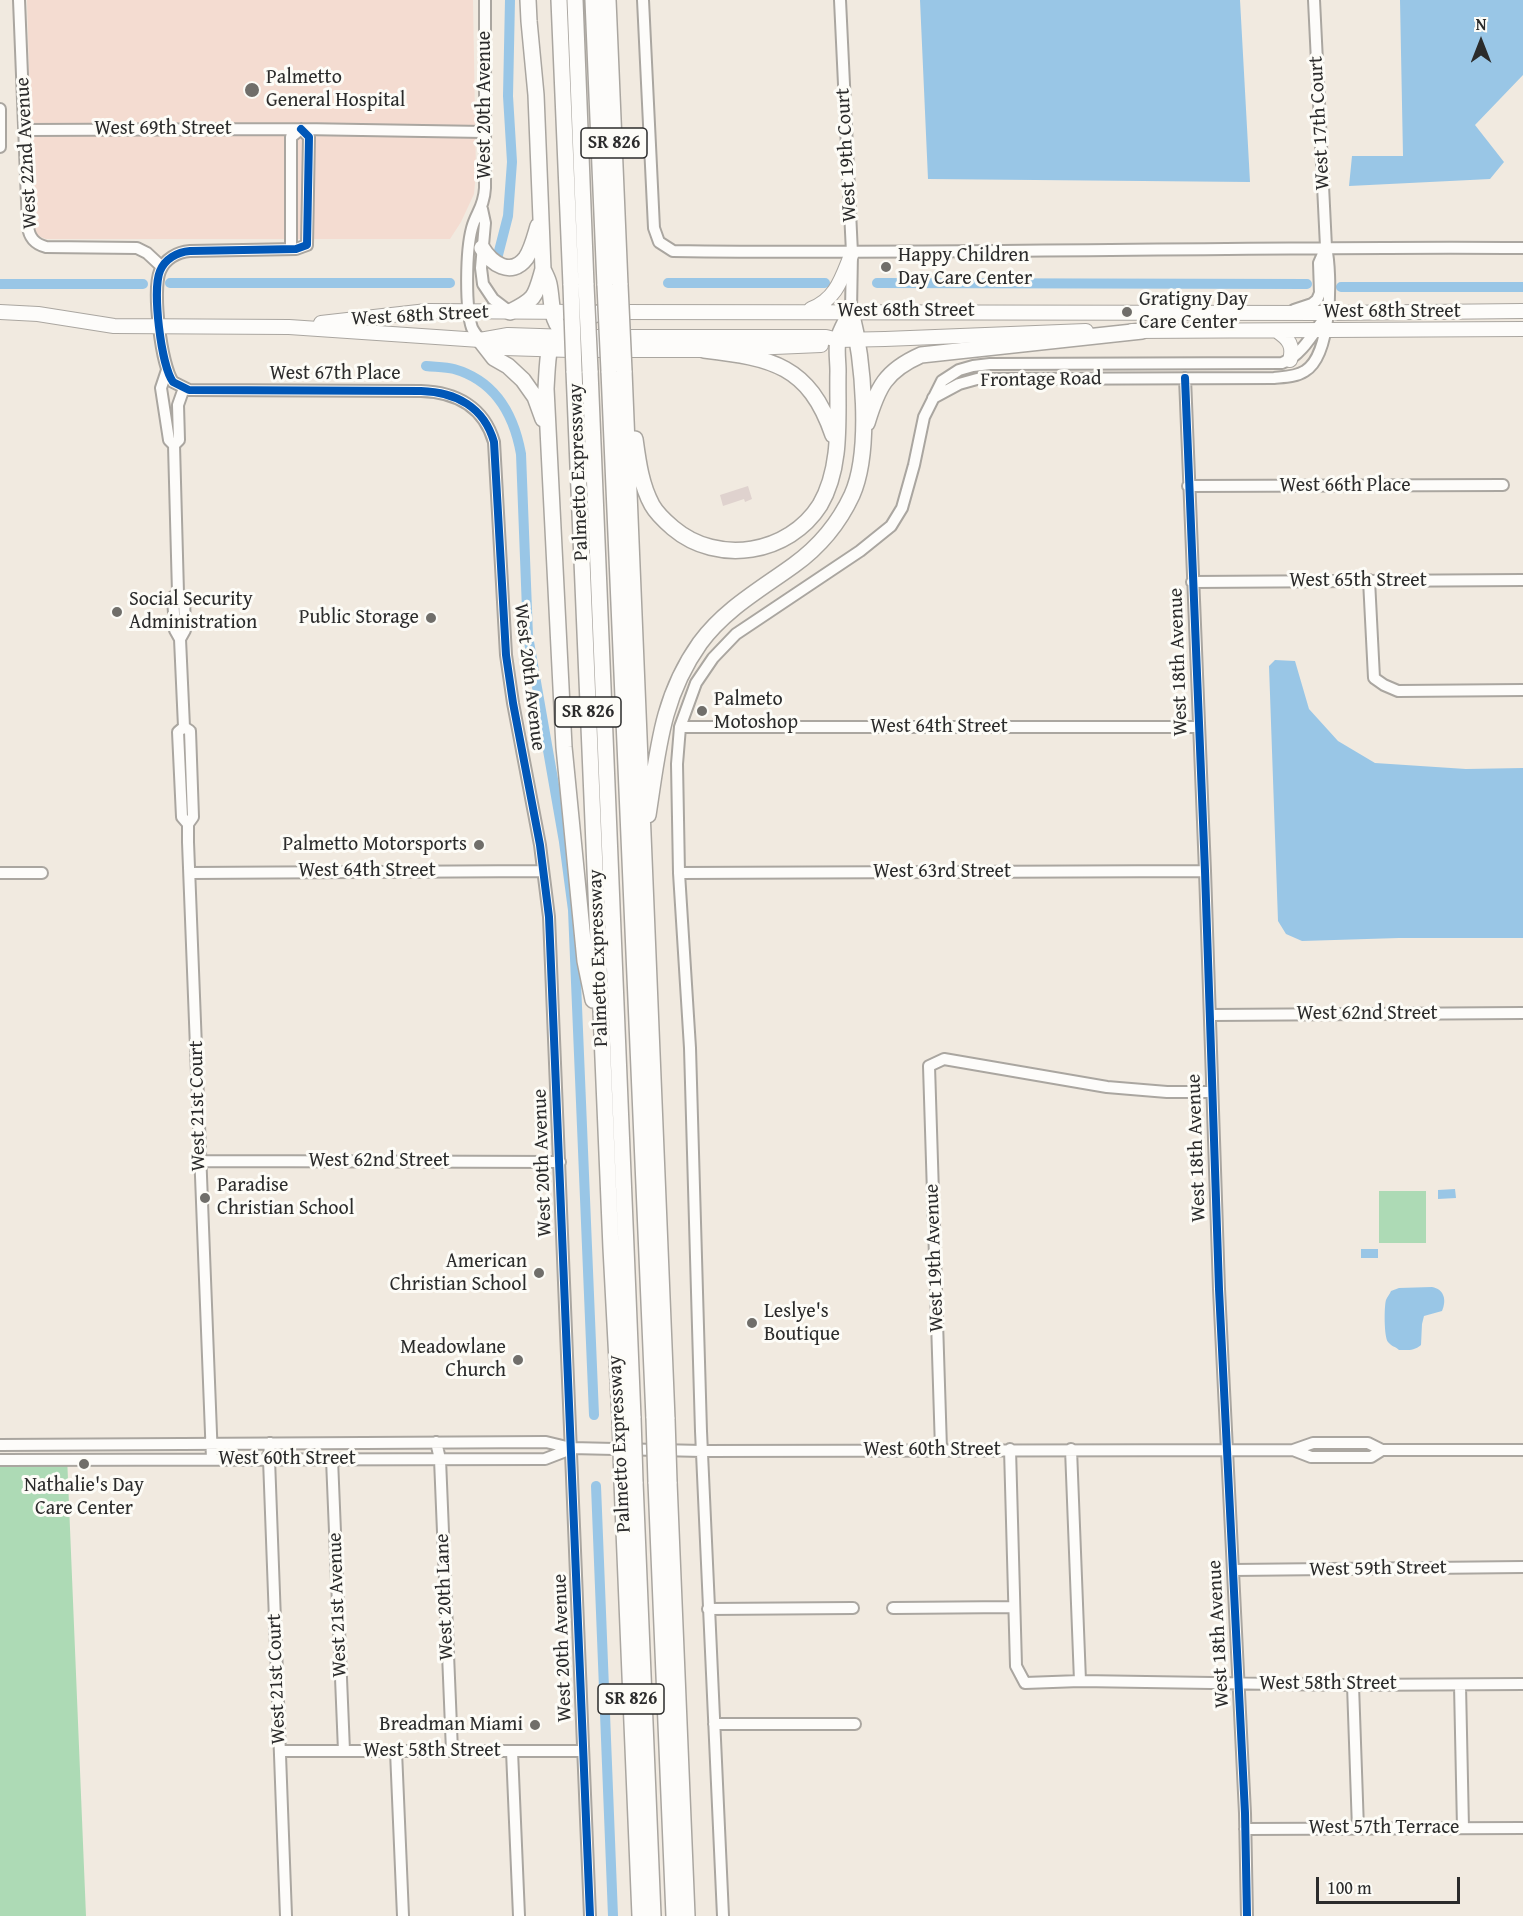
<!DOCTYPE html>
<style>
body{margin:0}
#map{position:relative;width:1523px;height:1916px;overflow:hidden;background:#f1eae0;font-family:"Gentium Book Plus",serif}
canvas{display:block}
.north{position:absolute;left:1451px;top:12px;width:60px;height:60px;-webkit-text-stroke:4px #fdfcf7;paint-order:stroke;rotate:0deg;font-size:16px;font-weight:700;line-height:24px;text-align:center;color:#2b2b2b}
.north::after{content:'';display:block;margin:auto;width:21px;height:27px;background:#2b2b2b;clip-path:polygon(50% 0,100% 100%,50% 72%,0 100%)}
.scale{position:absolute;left:1316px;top:1877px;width:144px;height:27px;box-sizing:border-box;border:3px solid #2b2b2b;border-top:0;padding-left:8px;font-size:18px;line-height:21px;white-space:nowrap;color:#2b2b2b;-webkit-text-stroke:4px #fdfcf7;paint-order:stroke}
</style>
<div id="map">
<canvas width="1523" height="1916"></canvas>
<div class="north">N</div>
<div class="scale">100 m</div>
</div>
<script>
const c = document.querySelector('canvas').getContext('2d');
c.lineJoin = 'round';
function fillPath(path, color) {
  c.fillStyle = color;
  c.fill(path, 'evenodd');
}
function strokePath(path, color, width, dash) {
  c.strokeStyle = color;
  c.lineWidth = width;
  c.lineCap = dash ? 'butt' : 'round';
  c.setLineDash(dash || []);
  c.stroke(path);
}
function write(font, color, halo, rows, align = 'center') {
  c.font = font + ' "Gentium Book Plus",serif';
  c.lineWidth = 6;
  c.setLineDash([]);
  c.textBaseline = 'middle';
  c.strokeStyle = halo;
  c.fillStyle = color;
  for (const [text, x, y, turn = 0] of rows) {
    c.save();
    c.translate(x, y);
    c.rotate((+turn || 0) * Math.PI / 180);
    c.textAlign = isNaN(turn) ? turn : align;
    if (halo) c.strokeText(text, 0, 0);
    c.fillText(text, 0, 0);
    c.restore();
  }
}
const built = new Path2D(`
 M27,0H473L476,172L474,194L461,222L450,239H46L38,236L34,230Z`);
const industrial = new Path2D(`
 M748,486L752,499L745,502L744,499L723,506L720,495Z`);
const green = new Path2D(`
 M1379,1191H1426V1243H1379Z
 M67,1456L86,1916H0V1457Z`);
const water = new Path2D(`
 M920,0H1240L1250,182L928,179Z
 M1400,0H1523V75L1475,125L1504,162L1490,179L1349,186L1352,156H1403Z
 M1275,660L1295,661L1309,709L1338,741L1375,763L1466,769L1523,768V938H1399L1302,941L1286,934L1278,921L1269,666Z
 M1455,1189L1456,1198L1438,1199V1190Z
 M1361,1249H1378V1258H1361Z
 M1432,1287C1444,1289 1447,1300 1442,1311L1424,1316L1422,1324L1421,1345C1414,1351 1408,1350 1399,1350C1395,1346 1392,1347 1388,1342C1384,1337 1384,1307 1386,1300C1387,1297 1390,1294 1391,1291L1399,1288Z`);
const canal = new Path2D(`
 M498,255L508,216L512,162L508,96L510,0
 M170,283H450
 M668,283H825
 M877,283L1307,284
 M0,284H143
 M1341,287H1523
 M426,366C435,367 446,367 454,369C496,381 514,415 521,454L528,636L564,842L573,910L594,1415
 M596,1486L613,1916`);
const minor = new Path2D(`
 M19,0L28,226C29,238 35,244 46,247L137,248L147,253L162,267
 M643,0L654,228L659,242L673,251C956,255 1240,246 1523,248
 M840,0L852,253L851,311
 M0,109V147
 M301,129L309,137L307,245L296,249L190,251C177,252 165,259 160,271C152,290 161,365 173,382L189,390L421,391C456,392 484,407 494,442L506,655L513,703L540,845L549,917L590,1916
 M25,130L301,129L484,132
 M482,209L485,223L481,268L483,284L493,299L510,312
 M291,249V137L301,129
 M1294,310L1312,304L1317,300L1320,293L1319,263L1326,247
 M480,340C477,336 474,332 472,328C465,307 466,250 472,228C476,213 484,207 485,188V0
 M167,370L161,388L169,440L174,445L178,593L173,597L175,630L180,639
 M1185,378L1205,871L1219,1289L1245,1813L1247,1916
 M933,398L959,384L977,379L1274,378C1284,377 1296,377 1305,371C1332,355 1332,274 1326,247L1314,0
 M174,445L179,440L178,405L184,388
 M1188,486L1503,485
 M1369,580L1374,678L1384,685L1398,691L1523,690
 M1192,582L1523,580
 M178,593L184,597L185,630L180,639L184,727L190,731L193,817L188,824V842L212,1459
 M184,727L178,732L182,817L188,824
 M680,727H1198
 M0,873H42
 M190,873L543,871
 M679,873L1205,871
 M1210,1015L1523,1013
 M199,1161L560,1162
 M436,1442L440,1459L452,1751
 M270,1443L269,1459L286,1916
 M0,1445L546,1442L571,1448L702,1451L1293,1450L1313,1443H1368L1382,1450H1523
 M941,1449L929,1066L944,1059L1107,1087L1167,1092H1212
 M1010,1449L1016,1666L1025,1683L1080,1681L1344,1685L1523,1684
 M1071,1449L1080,1681
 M1293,1450L1311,1457H1371L1382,1450
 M332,1459L344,1751
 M0,1460L545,1459L571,1449
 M1233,1570L1523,1567
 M893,1608L1014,1607
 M708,1609L853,1608
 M1353,1685L1358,1829
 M1460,1685L1463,1828
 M714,1724H855
 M280,1751H583
 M396,1751L403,1916
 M512,1751L519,1916
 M1245,1829L1523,1828
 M723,1916L701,1431L690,1048L679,873L677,764L680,727L696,683L713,658L736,634L860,551L891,526L902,508L914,465L924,417L942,381L959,370L973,366L990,364L1282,363C1302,356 1315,330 1328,313`);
const major = new Path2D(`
 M811,309C837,299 842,277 852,253
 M0,312L38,314L114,326L289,327L480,340L508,335L571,337H826L838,340L885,339L1086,331
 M611,312L1328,313L1523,311
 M321,323L427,311L583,312
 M1132,331L1523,329
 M1277,331C1289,339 1294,346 1290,360
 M482,341L504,348L570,350H704L821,345`);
const highway = new Path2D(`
 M528,0L529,21L536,95L543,269C545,274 548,279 549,284C553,303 549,322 567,335
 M559,0L571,285
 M575,0L586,285
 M593,0L605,285
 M608,0L620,285
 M482,248C491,263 511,278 526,258C532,249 535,236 538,226
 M510,312C536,299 535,297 543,269
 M480,340L494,358L508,366L523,380L535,397L543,419
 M704,350C772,358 809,365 833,435
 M574,371L611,1248L620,1418
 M590,371L633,1418
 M609,371L654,1418
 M624,371L667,1419
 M867,423C878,387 885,371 921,355L1142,331
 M635,439C638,461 641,485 652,505C657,514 666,522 673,528C718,566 789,554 820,505C843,466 837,415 838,371C838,361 836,349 838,340C840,330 847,320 851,311
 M648,815C658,751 661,698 700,643C725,609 761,589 794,565C819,547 839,523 852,495C872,450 863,358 851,311
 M593,1000L585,961L564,747L546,389C549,332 548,334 601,312
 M622,1482L640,1916
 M635,1482L653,1916
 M656,1482L674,1916
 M669,1482L687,1916`);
const highwayBridge = new Path2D(`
 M571,285L574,371
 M586,285L590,371
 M605,285L609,371
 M620,285L624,371
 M620,1418L622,1482
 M633,1418L635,1482
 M654,1418L656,1482
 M667,1419L669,1482`);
const cycleway = new Path2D(`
 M301,129L309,137L307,245L296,249L190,251C177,252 165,259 160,271C152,290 161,365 173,382L189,390L421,391C456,392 484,407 494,442L506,655L513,703L540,845L549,917L590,1916
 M1185,378L1205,871L1219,1289L1245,1813L1247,1916`);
const markers = [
 [252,90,8,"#706e6a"],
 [886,267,6,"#706e6a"],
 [1127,312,6,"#706e6a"],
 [117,612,6,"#706e6a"],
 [431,618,6,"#706e6a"],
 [702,711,6,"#706e6a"],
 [479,845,6,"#706e6a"],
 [205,1198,6,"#706e6a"],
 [539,1273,6,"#706e6a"],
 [752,1323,6,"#706e6a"],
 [518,1360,6,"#706e6a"],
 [84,1464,6,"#706e6a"],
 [535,1725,6,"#706e6a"]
];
const shields = [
 [614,143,66],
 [588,712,66],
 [631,1699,66]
];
const shieldNames = [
 ["SR 826",614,143],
 ["SR 826",588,712],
 ["SR 826",631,1699]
];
const poiNames = [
 ["Palmetto",266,78],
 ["General Hospital",266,101],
 ["Happy Children",898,256],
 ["Day Care Center",898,279],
 ["Gratigny Day",1139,300],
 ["Care Center",1139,323],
 ["Social Security",129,600],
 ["Administration",129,623],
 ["Public Storage",419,618,"right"],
 ["Palmeto",714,700],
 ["Motoshop",714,723],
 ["Palmetto Motorsports",467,845,"right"],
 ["Paradise",217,1186],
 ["Christian School",217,1209],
 ["American",527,1262,"right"],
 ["Christian School",527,1285,"right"],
 ["Leslye's",764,1312],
 ["Boutique",764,1335],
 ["Meadowlane",506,1348,"right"],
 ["Church",506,1371,"right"],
 ["Nathalie's Day",84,1486,"center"],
 ["Care Center",84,1509,"center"],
 ["Breadman Miami",523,1725,"right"]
];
const streetNames = [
 ["West 20th Avenue",485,105,-90],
 ["West 17th Court",1320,123,-93],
 ["West 69th Street",163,129],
 ["West 22nd Avenue",27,153,-93],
 ["West 19th Court",847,155,-93],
 ["West 68th Street",906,311],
 ["West 68th Street",1392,312],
 ["West 68th Street",420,316,-3],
 ["West 67th Place",335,374],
 ["Frontage Road",1041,380,-1],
 ["Palmetto Expressway",579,472,-92],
 ["West 66th Place",1345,486],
 ["West 65th Street",1358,581],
 ["West 18th Avenue",1179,662,-92],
 ["West 20th Avenue",529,677,83],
 ["West 64th Street",939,727],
 ["West 64th Street",367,871],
 ["West 63rd Street",942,872],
 ["Palmetto Expressway",599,958,-92],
 ["West 62nd Street",1367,1014],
 ["West 21st Court",198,1106,-91],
 ["West 18th Avenue",1197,1148,-92],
 ["West 62nd Street",379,1161],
 ["West 20th Avenue",543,1163,-92],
 ["West 19th Avenue",935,1258,-92],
 ["Palmetto Expressway",620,1444,-93],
 ["West 60th Street",932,1450],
 ["West 60th Street",287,1459],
 ["West 59th Street",1378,1569,-1],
 ["West 20th Lane",445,1597,-92],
 ["West 21st Avenue",338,1605,-92],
 ["West 18th Avenue",1219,1634,-93],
 ["West 20th Avenue",563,1648,-92],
 ["West 21st Court",277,1679,-92],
 ["West 58th Street",1328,1684],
 ["West 58th Street",432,1751],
 ["West 57th Terrace",1384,1828]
];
fillPath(built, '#f4dcd1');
fillPath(industrial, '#dfd2ce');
fillPath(green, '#addab5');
fillPath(water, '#99c6e6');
strokePath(canal, '#99c6e6', 10);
strokePath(minor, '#aaa6a0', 14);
strokePath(major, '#aaa6a0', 16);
strokePath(highway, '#aaa6a0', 18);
strokePath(minor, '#fdfcfa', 10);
strokePath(major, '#fdfcfa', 14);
strokePath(highway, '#fdfcfa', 15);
strokePath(highwayBridge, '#aaa6a0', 18, []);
strokePath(highwayBridge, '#fdfcfa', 15);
strokePath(cycleway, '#0057b8', 8);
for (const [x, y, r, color] of markers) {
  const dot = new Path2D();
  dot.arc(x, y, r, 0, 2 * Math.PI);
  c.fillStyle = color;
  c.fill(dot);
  strokePath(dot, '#fdfcf7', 2);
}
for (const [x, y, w] of shields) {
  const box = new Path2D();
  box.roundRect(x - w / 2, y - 15, w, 30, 4.5);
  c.fillStyle = '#fdfcf7';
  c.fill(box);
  strokePath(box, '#2b2b2b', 1.5);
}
write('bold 18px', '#2b2b2b', null, shieldNames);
write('20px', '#2b2b2b', '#fdfcf7', poiNames, 'left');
write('20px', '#2b2b2b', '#fdfcf7', streetNames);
</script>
